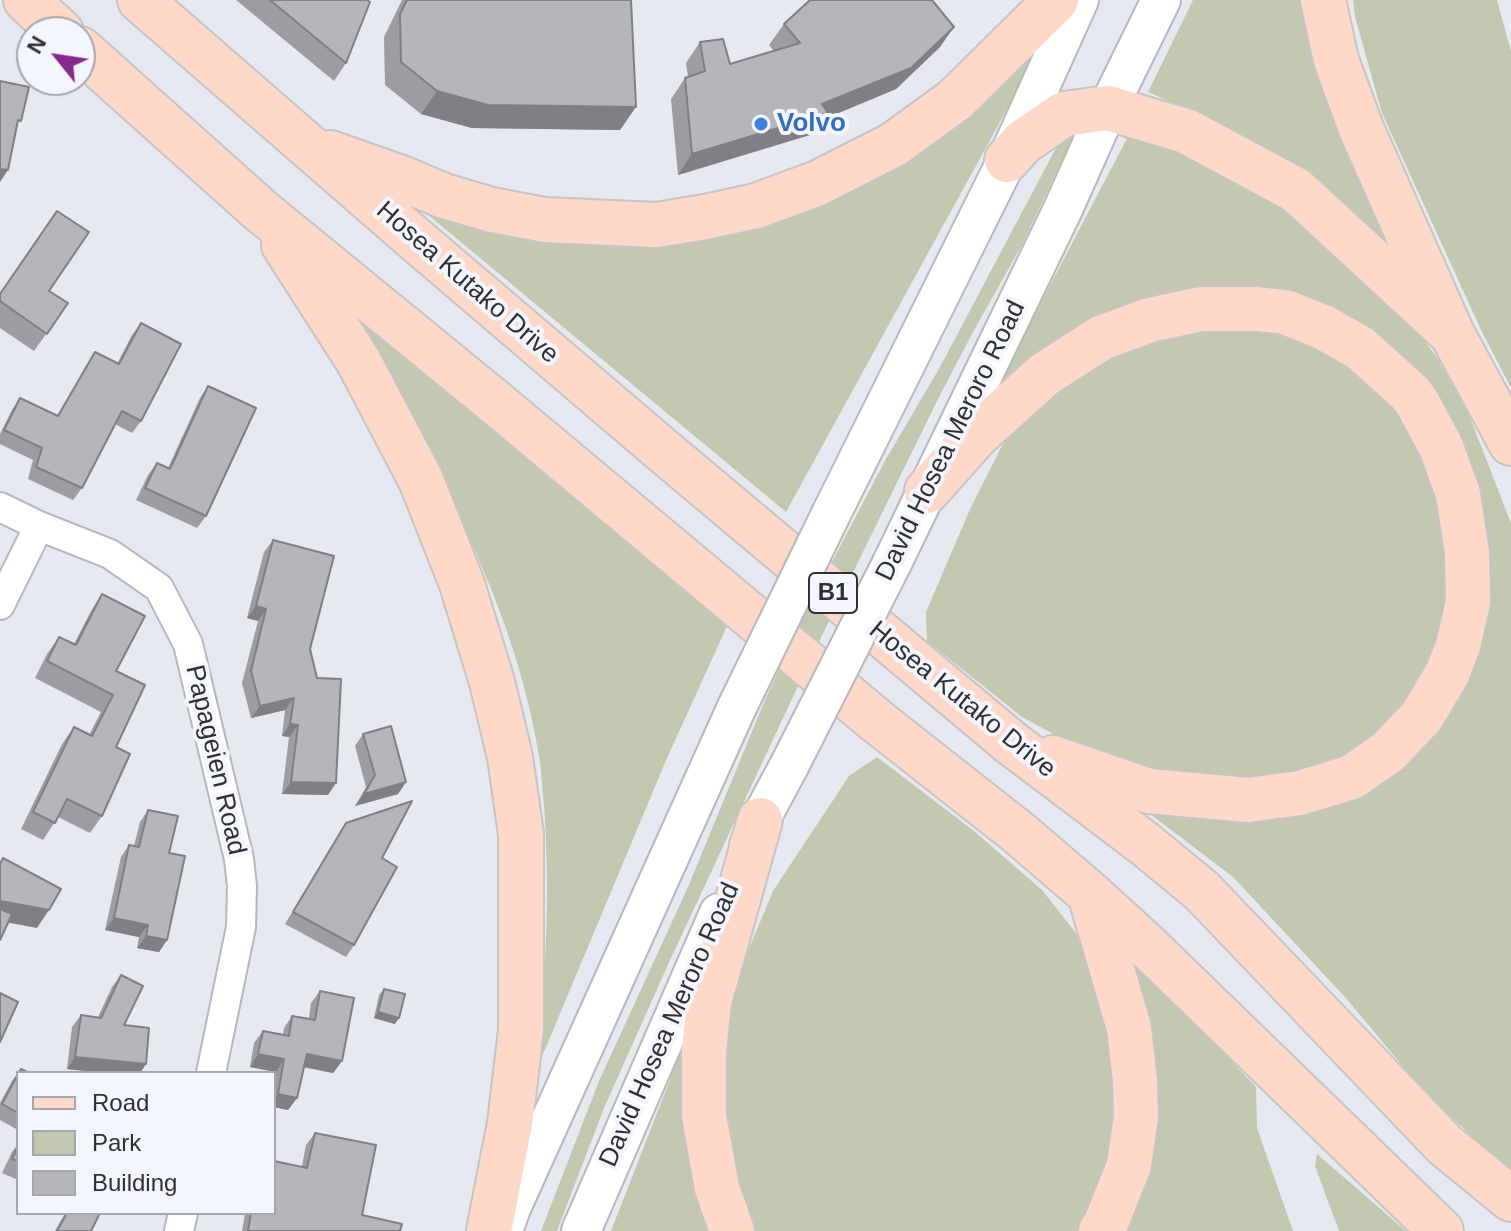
<!DOCTYPE html>
<style>
body{margin:0}
#map{position:relative;width:1511px;height:1231px;overflow:hidden;background:#e7e9f0;font-family:Helvetica,sans-serif}
canvas{display:block}
.legend{position:absolute;left:16px;top:1071px;width:260px;height:144px;box-sizing:border-box;background:#f4f6fe;border:2px solid #a6a7ad;margin:0;padding:10px 14px;list-style:none;font-size:24px;color:#303033}
.legend li{display:flex;align-items:center;gap:16px;height:40px}
.legend b{width:40px;border:2px solid #a6a7ad}
.north{position:absolute;left:16px;top:16px;width:80px;height:80px;box-sizing:border-box;background:#f4f6fe;border:2px solid #a6a7ad;border-radius:50%;rotate:300deg;font-size:22px;font-weight:700;line-height:32px;text-align:center;color:#303033}
.north::after{content:'';display:block;margin:auto;width:28px;height:36px;background:#892790;clip-path:polygon(50% 0,100% 100%,50% 72%,0 100%)}
</style>
<div id="map">
<canvas width="1511" height="1231"></canvas>
<ul class="legend">
<li><b style="height:10px;background:#fed8c9"></b>Road</li>
<li><b style="height:22px;background:#c2c7af"></b>Park</li>
<li><b style="height:22px;background:#b5b5bc"></b>Building</li>
</ul>
<div class="north">N</div>
</div>
<script>
const c = document.querySelector('canvas').getContext('2d');
c.lineJoin = 'round';
function fillPath(path, color) {
  c.fillStyle = color;
  c.fill(path, 'evenodd');
}
function strokePath(path, color, width, dash) {
  c.strokeStyle = color;
  c.lineWidth = width;
  c.lineCap = dash ? 'butt' : 'round';
  c.setLineDash(dash || []);
  c.stroke(path);
}
function write(font, color, halo, rows, align = 'center') {
  c.font = font + ' Helvetica,sans-serif';
  c.lineWidth = 8;
  c.setLineDash([]);
  c.textBaseline = 'middle';
  c.strokeStyle = halo;
  c.fillStyle = color;
  for (const [text, x, y, turn = 0] of rows) {
    c.save();
    c.translate(x, y);
    c.rotate((+turn || 0) * Math.PI / 180);
    c.textAlign = isNaN(turn) ? turn : align;
    if (halo) c.strokeText(text, 0, 0);
    c.fillText(text, 0, 0);
    c.restore();
  }
}
const green = new Path2D(`
 M1193,0H1304L1404,266L1196,113L1148,92Z
 M1353,0H1497L1511,51V388L1482,332L1382,113L1355,17Z
 M1026,57L1035,58L786,512L415,204L680,233Z
 M1081,120L1023,243L973,332L938,399L812,656L671,958L604,1108L557,1231H541L599,1081L688,887L765,700L804,615L886,459L940,367L1057,146L1064,134Z
 M1133,127L1273,195L1395,301L1438,359L1469,415L1511,523V1172L1426,1094L1345,997L1233,877L1137,804L1296,809L1471,644L1416,379L1219,289L1157,295L1098,318L991,398Z
 M345,309L728,624L667,758L536,1071C538,1027 545,982 546,938C548,893 547,849 544,805C542,789 542,772 539,756C513,593 426,450 345,309Z
 M1182,322L1324,339L1398,404L1442,503L1449,593L1436,652L1413,700L1383,735L1328,768L1276,783L1144,770L1081,749L1022,717L927,641L926,612L971,507L1009,432L1049,389Z
 M877,757L974,831L1042,890L1076,933L1094,967L1111,1015L1116,1142L1081,1231H747L727,1159L723,1032L743,963L773,891L849,776Z
 M1128,952L1256,1087L1257,1128L1293,1231H1121L1149,1174L1158,1086L1152,1041Z
 M693,1021L710,1231H611Z
 M1317,1154L1406,1231H1339L1315,1166Z`);
const street = new Path2D(`
 M0,507L39,526L110,554L159,588L188,644L239,859L242,886L241,927L211,1073
 M0,605L39,526
 M179,1231L183,1213`);
const secondary = new Path2D(`
 M832,512L1007,160L1079,0
 M892,563L1063,209L1108,108L1161,0
 M749,846L760,820L789,766
 M503,1231L511,1208L737,707
 M581,1231L719,913`);
const primary = new Path2D(`
 M26,0L61,32
 M140,0L415,239L654,443L1010,742L1145,844L1202,891L1445,1145L1511,1199
 M1323,0L1336,60L1360,126L1452,334L1511,443
 M80,49L260,210L490,398L878,722L1019,833L1089,893L1143,942L1441,1231
 M330,153L404,179L444,196L492,210L545,220L657,225L705,217L756,206L818,183L893,145L955,100L1056,0
 M1007,160L1023,142L1064,114L1108,108L1186,131L1296,190L1452,334
 M284,245L359,362L421,480L462,584L492,682L510,757L521,834V1030L510,1123L489,1231
 M927,491L976,436L1045,374L1101,338L1150,320L1201,309H1257L1285,312L1323,327L1360,348L1410,393L1418,404L1441,447L1458,494L1467,552L1468,602L1458,646L1447,674L1422,716L1388,752L1352,777L1300,793L1248,800L1149,791L1053,758
 M1090,894L1129,1028L1135,1081L1136,1117L1129,1165L1106,1223L1101,1231
 M732,1231L717,1188L704,1116V1052L709,1002L760,820`);
const secondaryBridge = new Path2D(`
 M737,707L832,512
 M789,766L892,563`);
const wall = new Path2D(`
 M236,0H367L346,63L334,81Z
 M402,0H631L620,130L472,128L421,114L385,85L384,37Z
 M784,24L940,47L896,89L824,119L813,134L678,175L671,99L685,78L688,77L686,63L700,42L730,64L774,51L769,45Z
 M49,291L68,303L34,351L0,328V294Z
 M141,323V421L132,433L115,424L82,488L73,500L28,479L33,460L0,444V434L12,410L20,398L57,416L95,352L117,364L132,335Z
 M208,386L206,516L197,528L136,500L148,475L157,463L168,468L200,398Z
 M273,540L310,649L328,795L282,794L289,737L282,736L285,710L251,718L242,683L258,621L247,618L264,552Z
 M102,594L116,671V747L102,816L90,833L58,817L43,840L21,829L62,744L74,727L89,735L101,712L35,678L47,654L59,637L74,644L91,611Z
 M363,734L406,782L398,794L355,806L366,787L355,746Z
 M148,810L169,853L167,940L159,952L137,948L139,937L105,930L121,857L129,845L134,846L140,822Z
 M346,823L382,858L354,945L346,957L285,924Z
 M121,975L124,1025L146,1064L140,1073H105L67,1069L72,1027L81,1015L98,1017L112,987Z
 M384,989L395,1024L374,1018L379,995Z
 M320,991L342,1061L333,1073L304,1067L297,1098L288,1110L274,1107V1080L276,1072L250,1067L254,1043L263,1031L283,1034L284,1028L292,1016L309,1018L311,1003Z
 M21,1069L18,1073V1130L0,1120V1103L12,1081Z
 M315,1133L362,1215L400,1231H242L245,1213H274L302,1166L306,1145Z
 M18,1144V1180L2,1173L12,1152Z
 M65,1213H100L91,1231H55Z`);
const shadedWall = new Path2D(`
 M954,27L940,47L896,89L824,119L813,134L678,175L692,154L822,104Z
 M437,91L636,107L620,130L472,128L421,114Z
 M0,169L8,170L0,182Z
 M256,606L266,609L258,621L247,618Z
 M294,698L285,710L251,718L260,706Z
 M290,724L298,725L289,737L282,736Z
 M291,782L336,783L328,795L282,794Z
 M406,782L398,794L355,806L364,794Z
 M0,901L49,910L37,928L0,921Z
 M114,918L148,925L139,937L105,930Z
 M146,936L167,940L159,952L137,948Z
 M378,1012L399,1018L395,1024L374,1018Z
 M258,1054L284,1059L276,1072L250,1067Z
 M307,1054L342,1061L333,1073L298,1066Z
 M75,1057L146,1064L140,1073H105L67,1069Z
 M278,1094L297,1098L288,1110L274,1107V1099Z`);
const building = new Path2D(`
 M270,0H367L370,2L346,63Z
 M407,0H631L636,107L488,105L437,91L401,62L400,14Z
 M810,0H932L954,27L911,68L822,104L828,113L692,154L685,78L705,71L700,42L723,39L730,64L800,43L784,24Z
 M0,81L29,87L21,121L18,120L8,170L0,169Z
 M57,211L89,232L49,291L68,303L47,334L0,301V294Z
 M141,323L181,344L141,421L122,411L82,488L36,467L42,448L4,430L20,398L58,416L95,352L119,364Z
 M208,386L256,408L206,516L145,488L157,463L170,469Z
 M273,540L334,556L310,649L317,678L341,679L336,783L291,782L298,725L290,724L294,698L260,706L251,671L266,609L256,606Z
 M102,594L145,616L116,671L145,685L116,747L130,754L102,816L67,799L55,823L33,812L74,727L92,736L113,695L47,661L59,637L76,645Z
 M391,726L406,782L364,794L375,775L363,734Z
 M412,801L382,858L397,867L354,945L293,912L346,823Z
 M148,810L178,816L169,853L185,856L167,940L146,936L148,925L114,918L129,845L139,847Z
 M3,858L61,889L49,910L0,901V864Z
 M0,909L12,914L0,940Z
 M121,975L143,986L124,1025L149,1028L146,1064L75,1057L81,1015L101,1018Z
 M384,989L405,994L399,1018L378,1012Z
 M320,991L354,998L342,1061L307,1054L297,1098L278,1094L284,1059L258,1054L263,1031L289,1036L292,1016L315,1020Z
 M0,993L18,1002L0,1042Z
 M21,1069L29,1073H18Z
 M18,1074V1113L2,1104Z
 M315,1133L376,1145L362,1215L402,1224L400,1231H248L251,1213H274V1161L307,1168Z
 M18,1147V1161L12,1159Z
 M67,1213H100L91,1231H57Z`);
const markers = [
 [761,124,8,"#3f7fe0"]
];
const shields = [
 [833,593,48]
];
const shieldNames = [
 ["B1",833,593]
];
const shopNames = [
 ["Volvo",777,124]
];
const streetNames = [
 ["Hosea Kutako Drive",467,283,41],
 ["David Hosea Meroro Road",951,441,-64],
 ["Hosea Kutako Drive",962,700,39],
 ["Papageien Road",215,760,77],
 ["David Hosea Meroro Road",670,1025,-66]
];
fillPath(green, '#c2c7af');
strokePath(street, '#b6b8bf', 32);
strokePath(secondary, '#b6b8bf', 42);
strokePath(primary, '#c5c5c6', 48);
strokePath(street, '#fff', 28);
strokePath(secondary, '#fff', 38);
strokePath(primary, '#fed8c9', 44);
strokePath(secondaryBridge, '#b6b8bf', 42, []);
strokePath(secondaryBridge, '#fff', 38);
fillPath(wall, '#9c9ca2');
fillPath(shadedWall, '#7f7f84');
fillPath(building, '#b5b5bc');
strokePath(building, '#7f7f84', 2);
for (const [x, y, r, color] of markers) {
  const dot = new Path2D();
  dot.arc(x, y, r, 0, 2 * Math.PI);
  c.fillStyle = color;
  c.fill(dot);
  strokePath(dot, '#f4f6fe', 3);
}
for (const [x, y, w] of shields) {
  const box = new Path2D();
  box.roundRect(x - w / 2, y - 20, w, 40, 6);
  c.fillStyle = '#f4f6fe';
  c.fill(box);
  strokePath(box, '#303033', 2);
}
write('bold 24px', '#303033', null, shieldNames);
write('bold 26px', '#366cbe', '#f4f6fe', shopNames, 'left');
write('26px', '#303033', '#f4f6fe', streetNames);
</script>
